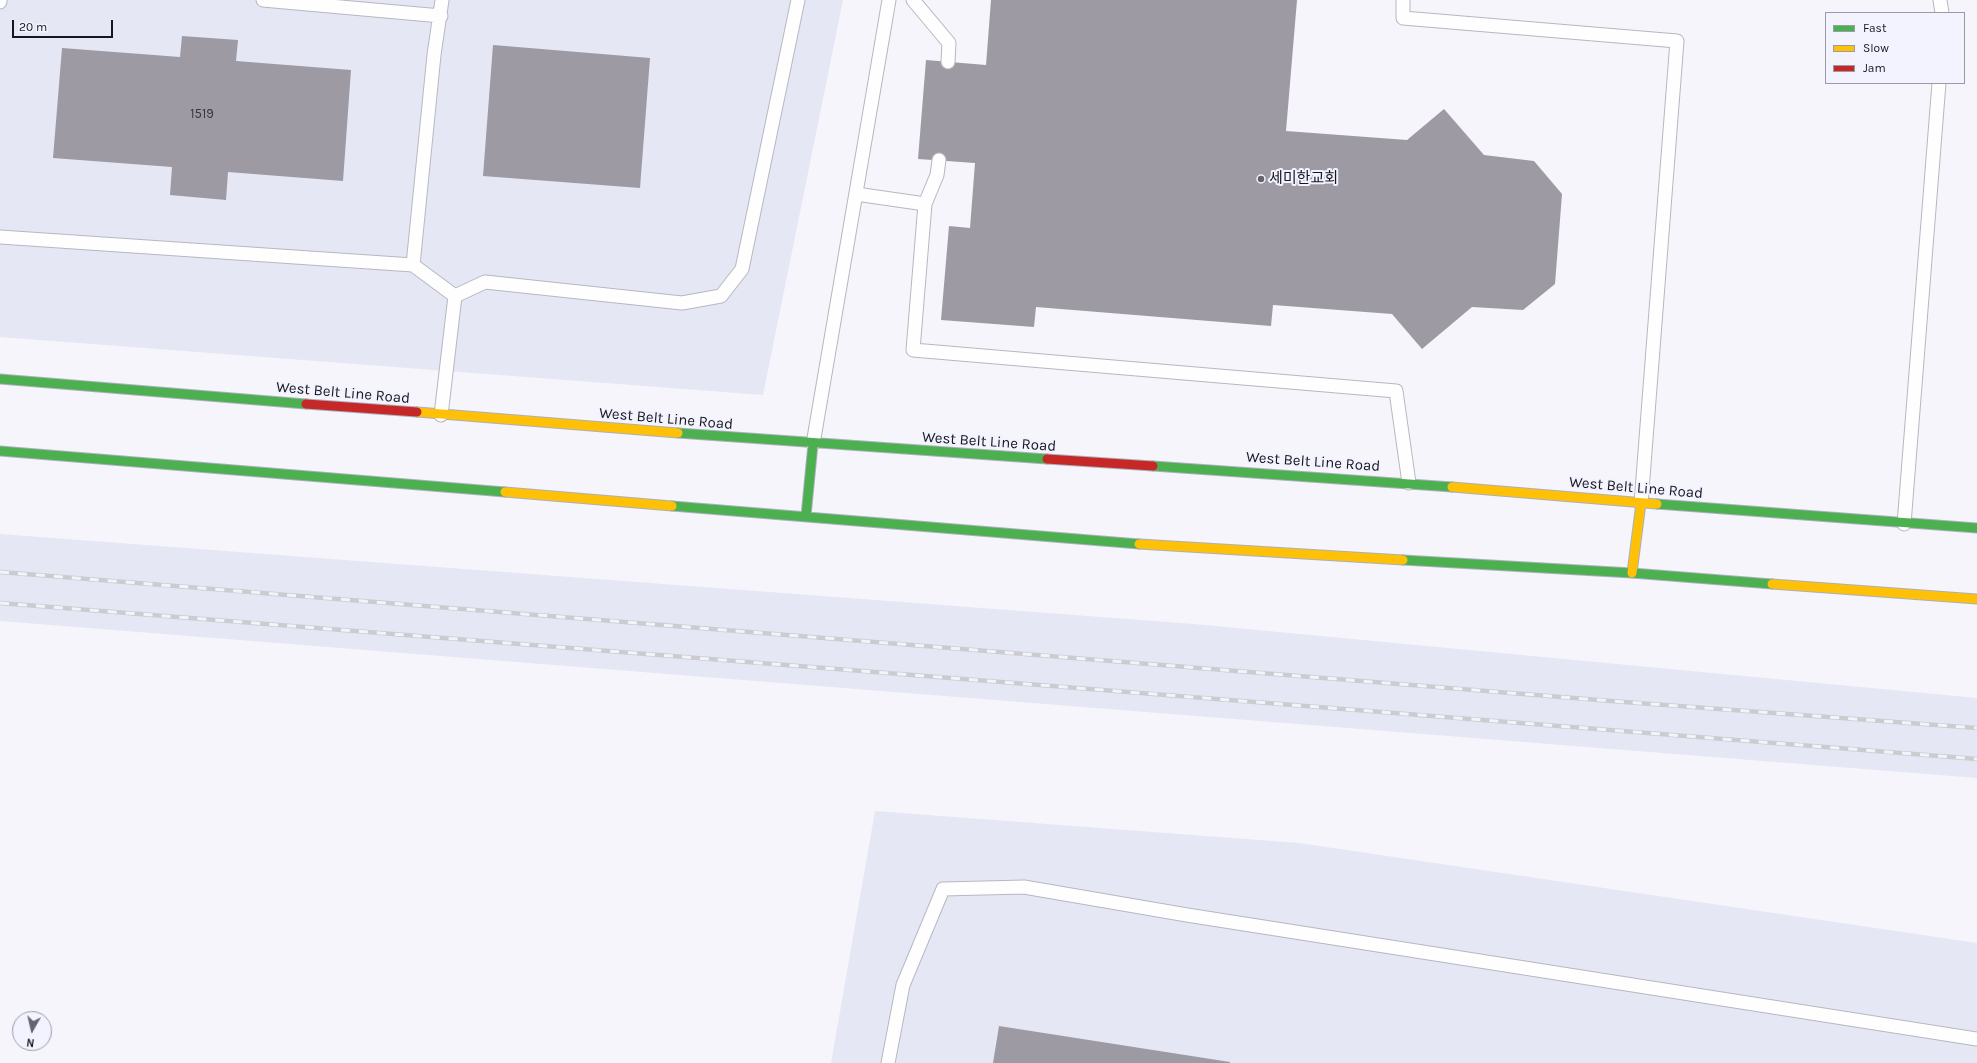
<!DOCTYPE html>
<meta charset="utf-8">
<style>
body{margin:0}
#map{position:relative;width:1977px;height:1063px;overflow:hidden;background:#f5f5fb;font-family:Karla,sans-serif}
canvas{display:block}
.legend{position:absolute;left:1825px;top:12px;width:140px;height:72px;box-sizing:border-box;background:#f2f3fe;border:1px solid #9a9ba5;margin:0;padding:5px 7px;list-style:none;font-size:12px;color:#15161f}
.legend li{display:flex;align-items:center;gap:8px;height:20px}
.legend b{width:20px;border:1px solid #9a9ba5}
.north{position:absolute;left:12px;top:1011px;width:40px;height:40px;box-sizing:border-box;background:#f2f3fe;border:1px solid #9a9ba5;border-radius:50%;rotate:188deg;font-size:11px;font-weight:700;line-height:16px;text-align:center;color:#15161f}
.north::after{content:'';display:block;margin:auto;width:14px;height:18px;background:#63646c;clip-path:polygon(50% 0,100% 100%,50% 72%,0 100%)}
.scale{position:absolute;left:12px;top:20px;width:101px;height:18px;box-sizing:border-box;border:2px solid #15161f;border-top:0;padding-left:5px;font-size:12px;line-height:14px;white-space:nowrap;color:#15161f;-webkit-text-stroke:3px #f2f3fe;paint-order:stroke}
</style>
<div id="map">
<canvas width="1977" height="1063"></canvas>
<ul class="legend">
<li><b style="height:5px;background:#4caf50"></b>Fast</li>
<li><b style="height:5px;background:#ffc107"></b>Slow</li>
<li><b style="height:5px;background:#c62828"></b>Jam</li>
</ul>
<div class="north">N</div>
<div class="scale">20 m</div>
</div>
<script>
const c = document.querySelector('canvas').getContext('2d');
c.lineJoin = 'round';
function fillPath(path, color) {
  c.fillStyle = color;
  c.fill(path, 'evenodd');
}
function strokePath(path, color, width, dash) {
  c.strokeStyle = color;
  c.lineWidth = width;
  c.lineCap = dash ? 'butt' : 'round';
  c.setLineDash(dash || []);
  c.stroke(path);
}
function write(font, color, halo, rows, align = 'center') {
  c.font = font + ' Karla,"Noto Sans KR",sans-serif';
  c.lineWidth = 4;
  c.setLineDash([]);
  c.textBaseline = 'middle';
  c.strokeStyle = halo;
  c.fillStyle = color;
  for (const [text, x, y, turn = 0] of rows) {
    c.save();
    c.translate(x, y);
    c.rotate((+turn || 0) * Math.PI / 180);
    c.textAlign = isNaN(turn) ? turn : align;
    if (halo) c.strokeText(text, 0, 0);
    c.fillText(text, 0, 0);
    c.restore();
  }
}
const built = new Path2D(`
 M0,0H843L763,395L0,337Z
 M0,534L1194,624L1977,698V778L0,621Z
 M875,811L1299,843L1977,943V1063H831Z`);
const building = new Path2D(`
 M991,0H1297L1286,131L1407,140L1444,109L1484,155L1534,161L1562,194L1555,284L1523,310L1472,307L1422,349L1392,314L1273,305L1271,326L1036,307L1034,327L941,320L949,226L970,228L975,163L918,159L926,60L986,65Z
 M182,36L238,40L236,61L351,70L343,181L228,172L226,200L170,195L172,167L53,158L62,48L180,57Z
 M493,45L650,58L640,188L483,176Z
 M999,1026L1230,1062V1063H993Z`);
const lane = new Path2D(`
 M263,0L441,16
 M913,0L949,43L948,62
 M1403,0V18L1677,41L1641,503
 M1940,0L1942,13
 M0,2V0
 M856,194L925,204L913,350L1396,391L1409,483
 M925,204L937,175L939,160
 M0,237L413,265L455,296
 M413,265L434,55L442,0
 M441,415L455,296L485,282L682,303L721,296L742,269L798,0
 M813,444L889,0
 M1904,524L1939,83
 M888,1063L903,985L943,889L1024,887L1187,915L1977,1039`);
const fast = new Path2D(`
 M0,379L306,404
 M678,433L1047,459
 M0,451L505,492
 M1153,466L1452,487
 M1657,504L1977,528
 M672,506L1139,544
 M806,516L813,444
 M1403,560L1632,573L1772,584`);
const slow = new Path2D(`
 M417,412L678,433
 M1452,487L1657,504
 M505,492L672,506
 M1139,544L1403,560
 M1632,573L1641,503
 M1772,584L1977,599`);
const jam = new Path2D(`
 M306,404L417,412
 M1047,459L1153,466`);
const rail = new Path2D(`
 M0,572L1611,701L1977,728
 M0,603L1977,759`);
const markers = [
 [1261,179,4,"#63646c"]
];
const numberNames = [
 ["1519",202,114]
];
const poiNames = [
 ["세미한교회",1269,179]
];
const streetNames = [
 ["West Belt Line Road",343,393,5],
 ["West Belt Line Road",666,419,5],
 ["West Belt Line Road",989,442,4],
 ["West Belt Line Road",1313,462,4],
 ["West Belt Line Road",1636,488,5]
];
fillPath(built, '#e5e7f4');
fillPath(building, '#9d9aa4');
strokePath(lane, '#b7b8bf', 15);
strokePath(fast, '#aab0bc', 11);
strokePath(slow, '#aab0bc', 11);
strokePath(jam, '#aab0bc', 11);
strokePath(lane, '#fefefe', 13);
strokePath(fast, '#4caf50', 9);
strokePath(slow, '#ffc107', 9);
strokePath(jam, '#c62828', 9);
strokePath(rail, '#cccccf', 4.5);
strokePath(rail, '#f2f3fe', 3, [9]);
for (const [x, y, r, color] of markers) {
  const dot = new Path2D();
  dot.arc(x, y, r, 0, 2 * Math.PI);
  c.fillStyle = color;
  c.fill(dot);
  strokePath(dot, '#f2f3fe', 1.5);
}
write('13px', '#373740', null, numberNames);
write('15px', '#15161f', '#f2f3fe', poiNames, 'left');
write('15px', '#15161f', '#f2f3fe', streetNames);
</script>
